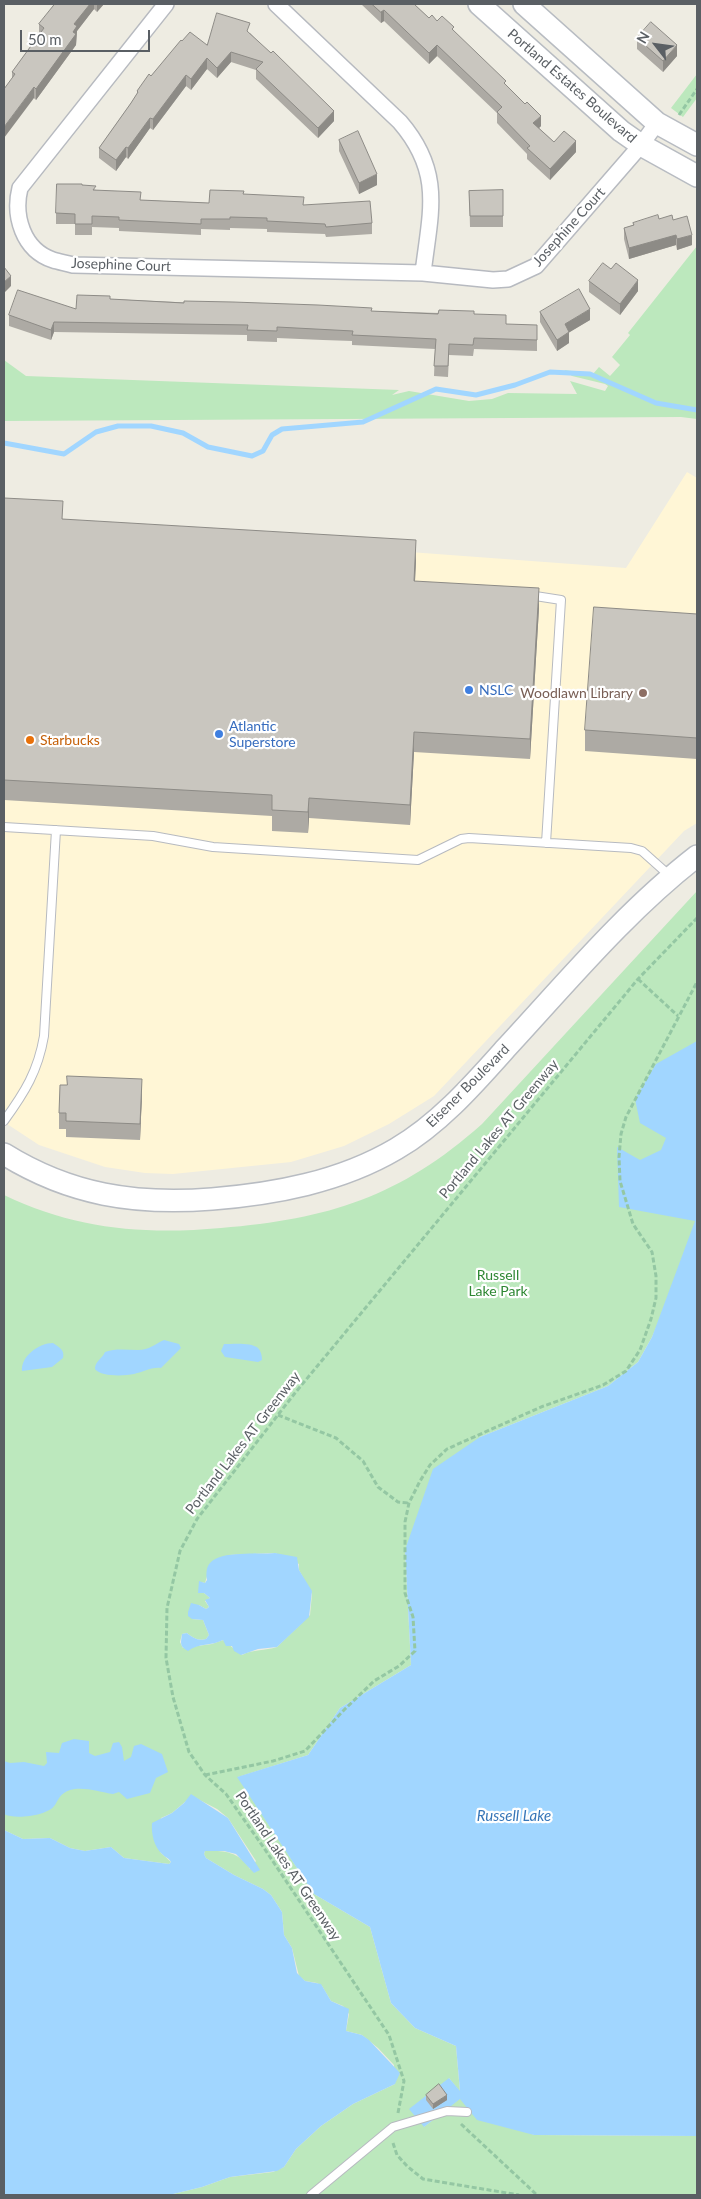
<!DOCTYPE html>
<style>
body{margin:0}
#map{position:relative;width:701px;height:2199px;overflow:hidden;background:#eeece2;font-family:Lato,sans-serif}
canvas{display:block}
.frame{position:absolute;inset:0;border:5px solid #5a5f64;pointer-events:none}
.north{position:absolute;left:631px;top:20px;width:50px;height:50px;-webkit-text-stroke:4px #fff;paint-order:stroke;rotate:300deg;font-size:14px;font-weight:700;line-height:20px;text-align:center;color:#5a5f64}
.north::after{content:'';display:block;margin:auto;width:18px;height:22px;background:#5a5f64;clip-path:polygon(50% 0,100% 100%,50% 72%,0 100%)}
.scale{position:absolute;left:20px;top:30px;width:130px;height:22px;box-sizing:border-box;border:2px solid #5a5f64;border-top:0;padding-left:6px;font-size:15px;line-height:18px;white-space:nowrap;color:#5a5f64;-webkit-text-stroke:4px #fff;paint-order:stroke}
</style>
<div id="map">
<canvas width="701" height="2199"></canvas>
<div class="frame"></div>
<div class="north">N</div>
<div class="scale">50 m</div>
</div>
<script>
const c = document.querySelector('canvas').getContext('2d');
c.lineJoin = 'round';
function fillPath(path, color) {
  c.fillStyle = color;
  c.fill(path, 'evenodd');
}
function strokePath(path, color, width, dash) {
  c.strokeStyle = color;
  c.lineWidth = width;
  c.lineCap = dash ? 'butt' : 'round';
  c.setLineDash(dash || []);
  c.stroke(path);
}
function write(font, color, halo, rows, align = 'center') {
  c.font = font + ' Lato,sans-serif';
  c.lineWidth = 4.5;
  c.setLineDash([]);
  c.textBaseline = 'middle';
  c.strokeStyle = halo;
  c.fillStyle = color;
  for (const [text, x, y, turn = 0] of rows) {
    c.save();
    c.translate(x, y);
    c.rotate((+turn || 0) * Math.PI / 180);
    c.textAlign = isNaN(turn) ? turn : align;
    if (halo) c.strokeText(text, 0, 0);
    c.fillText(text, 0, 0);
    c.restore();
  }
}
const commercial = new Path2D(`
 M687,472L697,478V823L684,831L434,1096L389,1124L344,1146L291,1162L173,1174L145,1173L105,1167L39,1145L4,1122V522L626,568Z`);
const green = new Path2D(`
 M697,74V98L683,117L671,108Z
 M697,246V419L681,417L4,421V360L26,376L399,390L392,395L409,391L469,401L492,399L508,393L577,394L570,381L605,391L608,386L605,384L572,376L564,370L593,374L599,367L610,376L620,365L612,357L630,335L628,333Z
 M697,891V1234L652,1337L638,1362L608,1386L480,1437L405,1550L411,1665L340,1708L308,1755L238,1777L314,1894L370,1927L391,2003L415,2028L456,2046L460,2092L449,2078L424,2127L460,2098L534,2135L697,2136V2195H169L202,2187L230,2177L273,2172L284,2167L296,2149L321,2126L353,2104L395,2084L394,2065L378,2048L362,2035L346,2031L349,2014L343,2006L331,2001L322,1986L317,1983L305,1981L299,1976L292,1948L284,1935L282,1912L271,1895L263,1889L234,1875L206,1858L204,1854L205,1851C223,1850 240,1852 250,1869L256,1861L228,1818L217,1809L192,1796L172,1813L161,1818L156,1843L161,1853L171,1862L169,1864L124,1858L111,1847L85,1851L70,1848L50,1838L23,1839L4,1830V1195C75,1229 143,1235 221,1228C329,1219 400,1197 482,1124ZM275,1553L299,1564V1570L312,1594L310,1615L277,1647C265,1651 253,1649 242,1655L223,1640L212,1644L183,1648L180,1642L182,1634L187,1633C193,1638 198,1641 206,1639L209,1635L203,1620L192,1619L199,1605L206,1609L209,1607L205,1601L210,1598L204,1593H200L201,1582L205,1583L208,1573L229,1555Z`);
const water = new Path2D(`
 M697,1041V2136L534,2135L477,2120L460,2099L424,2127L409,2109L449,2078L460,2091L456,2046L415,2028L391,2003L370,1927L314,1894L237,1777L308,1755L340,1708L411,1665L405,1550L433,1469L480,1437L608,1386L638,1362L652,1337L695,1221L619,1207L617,1147L640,1160L661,1150L666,1138L640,1123L635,1099L656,1064Z
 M164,1340L179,1344L181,1348L161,1368C150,1367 144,1372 134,1374C124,1376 101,1377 95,1369C95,1361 102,1359 105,1352C116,1348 127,1350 138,1350C149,1350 155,1344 164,1340Z
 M53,1343C59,1347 65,1350 63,1358L52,1367L22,1371C21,1356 39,1343 53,1343Z
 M224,1344C233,1344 251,1342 258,1348C261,1351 262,1356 262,1360L258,1362L225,1357L221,1351Z
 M275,1553L297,1557L299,1570L312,1591L309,1617L277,1647L258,1649L241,1655L234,1651L232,1646H226L223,1640C212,1646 198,1643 188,1651C179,1646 181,1643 182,1634L187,1633C193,1638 198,1641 206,1639L209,1635L203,1620L192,1619L188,1616V1612L191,1603L199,1605L206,1609L209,1607L205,1600L210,1598L204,1593H198L199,1581L205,1583L207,1580C206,1575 206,1567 210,1563C221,1550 258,1555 275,1553Z
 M74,1739L89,1741V1753L95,1756L110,1752L113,1743L119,1742L122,1747L124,1761L131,1757L134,1746L141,1744L162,1754L168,1772L156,1778L150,1793L127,1799L119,1792L113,1794C100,1792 83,1786 70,1790C61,1793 59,1798 55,1805C48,1816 14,1820 4,1814V1761L10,1763L24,1762L44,1766L47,1763L46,1752L59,1753L62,1743Z
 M191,1794L228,1818L260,1870L254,1873L236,1854L224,1851H205L204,1854L206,1858L234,1875L263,1889L271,1895L282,1912L284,1935L292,1948L297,1973L305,1981L321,1984L331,2001L349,2009L346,2031L362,2035L369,2040L400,2073L395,2084L353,2104L321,2126L296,2149L284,2167L277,2171L230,2177L202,2187L169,2195H4V1830L23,1839L50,1838L70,1848L85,1851L111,1847L124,1858L169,1864L171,1862C169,1858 166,1858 162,1854C154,1847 151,1833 152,1823L172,1813L184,1803Z`);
const stream = new Path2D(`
 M4,443L64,454L96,432L118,426H151L183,433L208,447L252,456L263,451L272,435L282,429L363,422L436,389L476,395L515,385L550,372L590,374L656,403L697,410`);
const path = new Path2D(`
 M679,115L697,89
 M638,979L678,1016
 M278,1415L336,1438L363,1461L378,1487L398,1502L409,1503
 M205,1775L273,1761L305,1751L344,1710L374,1681L399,1666L415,1651L413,1617L405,1593V1522L409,1503L420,1481L430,1465L447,1449L541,1407L603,1385L626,1371L640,1350L651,1319L656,1298V1276L652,1252L633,1224L620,1181L619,1157L621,1134L626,1117L697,982
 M398,2113L404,2081L389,2035L264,1848L226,1794L205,1775L189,1752L173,1697L166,1658L167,1608L180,1551L197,1519L295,1393L638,979L697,918
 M461,2124L537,2195
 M393,2143L397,2155L407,2166L423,2179L519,2195`);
const lane = new Path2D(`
 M529,595L561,600L546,843
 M4,827L153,836L213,847L418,860L461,839L469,838L631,848L642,851L670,876
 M4,1121C25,1092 38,1071 44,1036L56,830
 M311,2195L393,2127L447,2111L467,2112`);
const street = new Path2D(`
 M166,4L20,188C13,216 23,250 53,260C59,262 66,263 73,265L423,273L493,280L508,279L536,266L641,145L657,123
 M276,4L400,122C444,173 430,213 423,273`);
const secondary = new Path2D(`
 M479,4L621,131L641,145L697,176
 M524,4L657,123L697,145
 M4,1154C70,1195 135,1205 212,1199C274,1194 340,1182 396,1149C439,1124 473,1085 506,1048C567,982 626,911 697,856`);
const wall = new Path2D(`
 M55,4H104L97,12L94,9L77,31L76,45L36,100L12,78V72L39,35V24Z
 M361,4H414L429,18L437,21L454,31L506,85L541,126L539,128L554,142L576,152L550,180L527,159V154L497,123V113L437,56L429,64L384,21L381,23Z
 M250,33L334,121L318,138L256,79V70L231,62L217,78L207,69L191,90L186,86L153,130L150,128L128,159L126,157L116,171L99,158V148L131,103L137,94V91L151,76L182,41L207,45Z
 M637,38L677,56L663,72L637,49Z
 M339,140L377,185L359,194L339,151Z
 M82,185L96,190L141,200L209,203L243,194L304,205L372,223V234L326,237L325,234L267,232V229L230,228V230L201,229V235L119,231V228L92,227V235H75V224H56V213Z
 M503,190V227H470L469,191Z
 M659,219L673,220L692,245L677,250L676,245L629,259L624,239V228L633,225V223Z
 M589,281L638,291L620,315L589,292Z
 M110,299L372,311L474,314L506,324L537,336V351L474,349L473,356L449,355L448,377L434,376L435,349L352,345V341L323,340L277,338V342L247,341V335L54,332L51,340L9,326V315L76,309Z
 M540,312L590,320L569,332V343L557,351L540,322Z
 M4,498L63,519L416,560L415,581L539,608L530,759L414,752L410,825L309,818L308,833L272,831V816L4,800Z
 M697,614V759L585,751V730Z
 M142,1094L140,1140L66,1137V1129H59V1113Z
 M426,2095L447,2100L433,2109L426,2100Z`);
const shadedWall = new Path2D(`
 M90,4H94V9L77,31L76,45L36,100V89L73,32L74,24Z
 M97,4H104L97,12Z
 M384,10V21L381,23V12Z
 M437,45V56L429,64V53Z
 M677,45V56L663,72V61Z
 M231,52V62L217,78V68Z
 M207,58V69L191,90V79Z
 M186,75V86L153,130V119Z
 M34,87V98L4,138V127Z
 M334,111V121L318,138V128Z
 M541,116V126L533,134V123Z
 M150,118V128L128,159V148Z
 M576,141V152L550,180V169Z
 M126,147V157L116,171V160Z
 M377,174V185L359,194V183Z
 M676,235V245L629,259V248Z
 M692,235V245L677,250V239Z
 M11,276V286L4,293V282Z
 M638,280V291L620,315V304Z
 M590,309V320L565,335V324Z
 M54,322V332L51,340V330Z
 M569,332V343L557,351V340Z
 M416,540V560L414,601V581Z
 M539,588V608L530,759V739Z
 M414,732V752L410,825V805Z
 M309,798V818L308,833V812Z
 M142,1079V1094L140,1140V1124Z
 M447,2095V2100L433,2109V2104Z`);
const building = new Path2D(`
 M55,4H90L74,24L77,26L73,32L76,34L36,89L34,87L4,127V89L15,74L12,72L44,28L39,24Z
 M372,4H414L429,18L432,15L437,21L442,16L454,27L452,29L506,81L504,83L525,104L527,102L541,116L533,123L554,142L564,131L576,141L550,169L527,148L530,146L497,112L502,107L437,45L429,53L384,10L381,12Z
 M217,13L250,23L247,31L271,53L273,51L334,111L318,128L256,69L263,62L231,52L217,68L207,58L191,79L186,75L153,119L150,118L128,148L126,147L116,160L99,148L131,103L138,92L137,91L149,74L151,76L181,40L182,41L190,32L207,45Z
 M651,22L677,45L663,61L637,38Z
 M358,131L377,174L359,183L339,140Z
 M57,184H82V185L96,186L93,190L141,192L140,200L209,203L210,190L244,191L243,194L304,197L303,205L370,201L372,223L326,227L325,224L267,221V218L230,217V219H201V224L119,220V217L92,216V224H75V214L56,213Z
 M503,190V216H470L469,191Z
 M658,215L659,219L672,215L673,220L687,216L692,235L677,239L676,235L629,248L624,228L634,225L633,223Z
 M603,263L611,269L616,263L638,280L620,304L589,281Z
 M4,267L11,276L4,282Z
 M579,289L590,309L565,324L569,332L557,340L540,312Z
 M18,290L76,309L77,295L110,296V299L184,303V301L233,302L318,305L372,308L371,311L438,314L439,310L471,311H474V314L506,315V324L537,325V340L474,338L473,345L449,344L448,366H434L436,339L352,335L353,331L277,327V331L247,330L248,325L54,322L51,330L9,315Z
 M4,498L63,501L62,519L416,540L414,581L539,588L530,739L414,732L410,805L309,798L308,812L272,810V795L4,780Z
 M594,607L697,614V738L585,730Z
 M67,1076L142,1079L140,1124L66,1121V1113H59L60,1085H67Z
 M439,2084L447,2095L433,2104L426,2095Z`);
const markers = [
 [469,690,5,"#3f7fe0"],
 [643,693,5,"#8d6e63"],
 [219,734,5,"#3f7fe0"],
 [30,740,5,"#e8710a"]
];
const streetNames = [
 ["Portland Estates Boulevard",572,86,41],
 ["Josephine Court",569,227,-48],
 ["Josephine Court",121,265,2],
 ["Eisener Boulevard",468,1086,-45],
 ["Portland Lakes AT Greenway",499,1129,-50],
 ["Portland Lakes AT Greenway",243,1443,-52],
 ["Portland Lakes AT Greenway",288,1866,56]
];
const shopNames = [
 ["NSLC",479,690],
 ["Atlantic",229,726],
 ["Superstore",229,742]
];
const educationNames = [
 ["Woodlawn Library",633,693]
];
const foodNames = [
 ["Starbucks",40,740]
];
const parkNames = [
 ["Russell",498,1275],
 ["Lake Park",498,1291]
];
const waterNames = [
 ["Russell Lake",514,1816]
];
fillPath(commercial, '#fff6d6');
fillPath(green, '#bce8bd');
fillPath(water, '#a1d6ff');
strokePath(stream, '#a1d6ff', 5);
strokePath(lane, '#b7bac0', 10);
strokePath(street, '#b7bac0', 18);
strokePath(secondary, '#b8bcc2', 24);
strokePath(path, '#94c7a3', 3, [5, 2.5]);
strokePath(lane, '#fff', 8);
strokePath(street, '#fff', 15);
strokePath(secondary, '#fff', 21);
fillPath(wall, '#adaaa4');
fillPath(shadedWall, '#8d8b86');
fillPath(building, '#c9c6bf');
strokePath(building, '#8d8b86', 1);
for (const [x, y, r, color] of markers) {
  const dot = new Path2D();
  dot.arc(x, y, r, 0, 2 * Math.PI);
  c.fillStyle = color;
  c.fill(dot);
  strokePath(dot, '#fff', 2);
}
write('14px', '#5a5f64', '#fff', streetNames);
write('14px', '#366cbe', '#fff', shopNames, 'left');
write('14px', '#785e54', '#fff', educationNames, 'right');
write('14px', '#c56008', '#fff', foodNames, 'left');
write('14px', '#2e8733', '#fff', parkNames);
write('italic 15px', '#3776b8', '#fff', waterNames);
</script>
